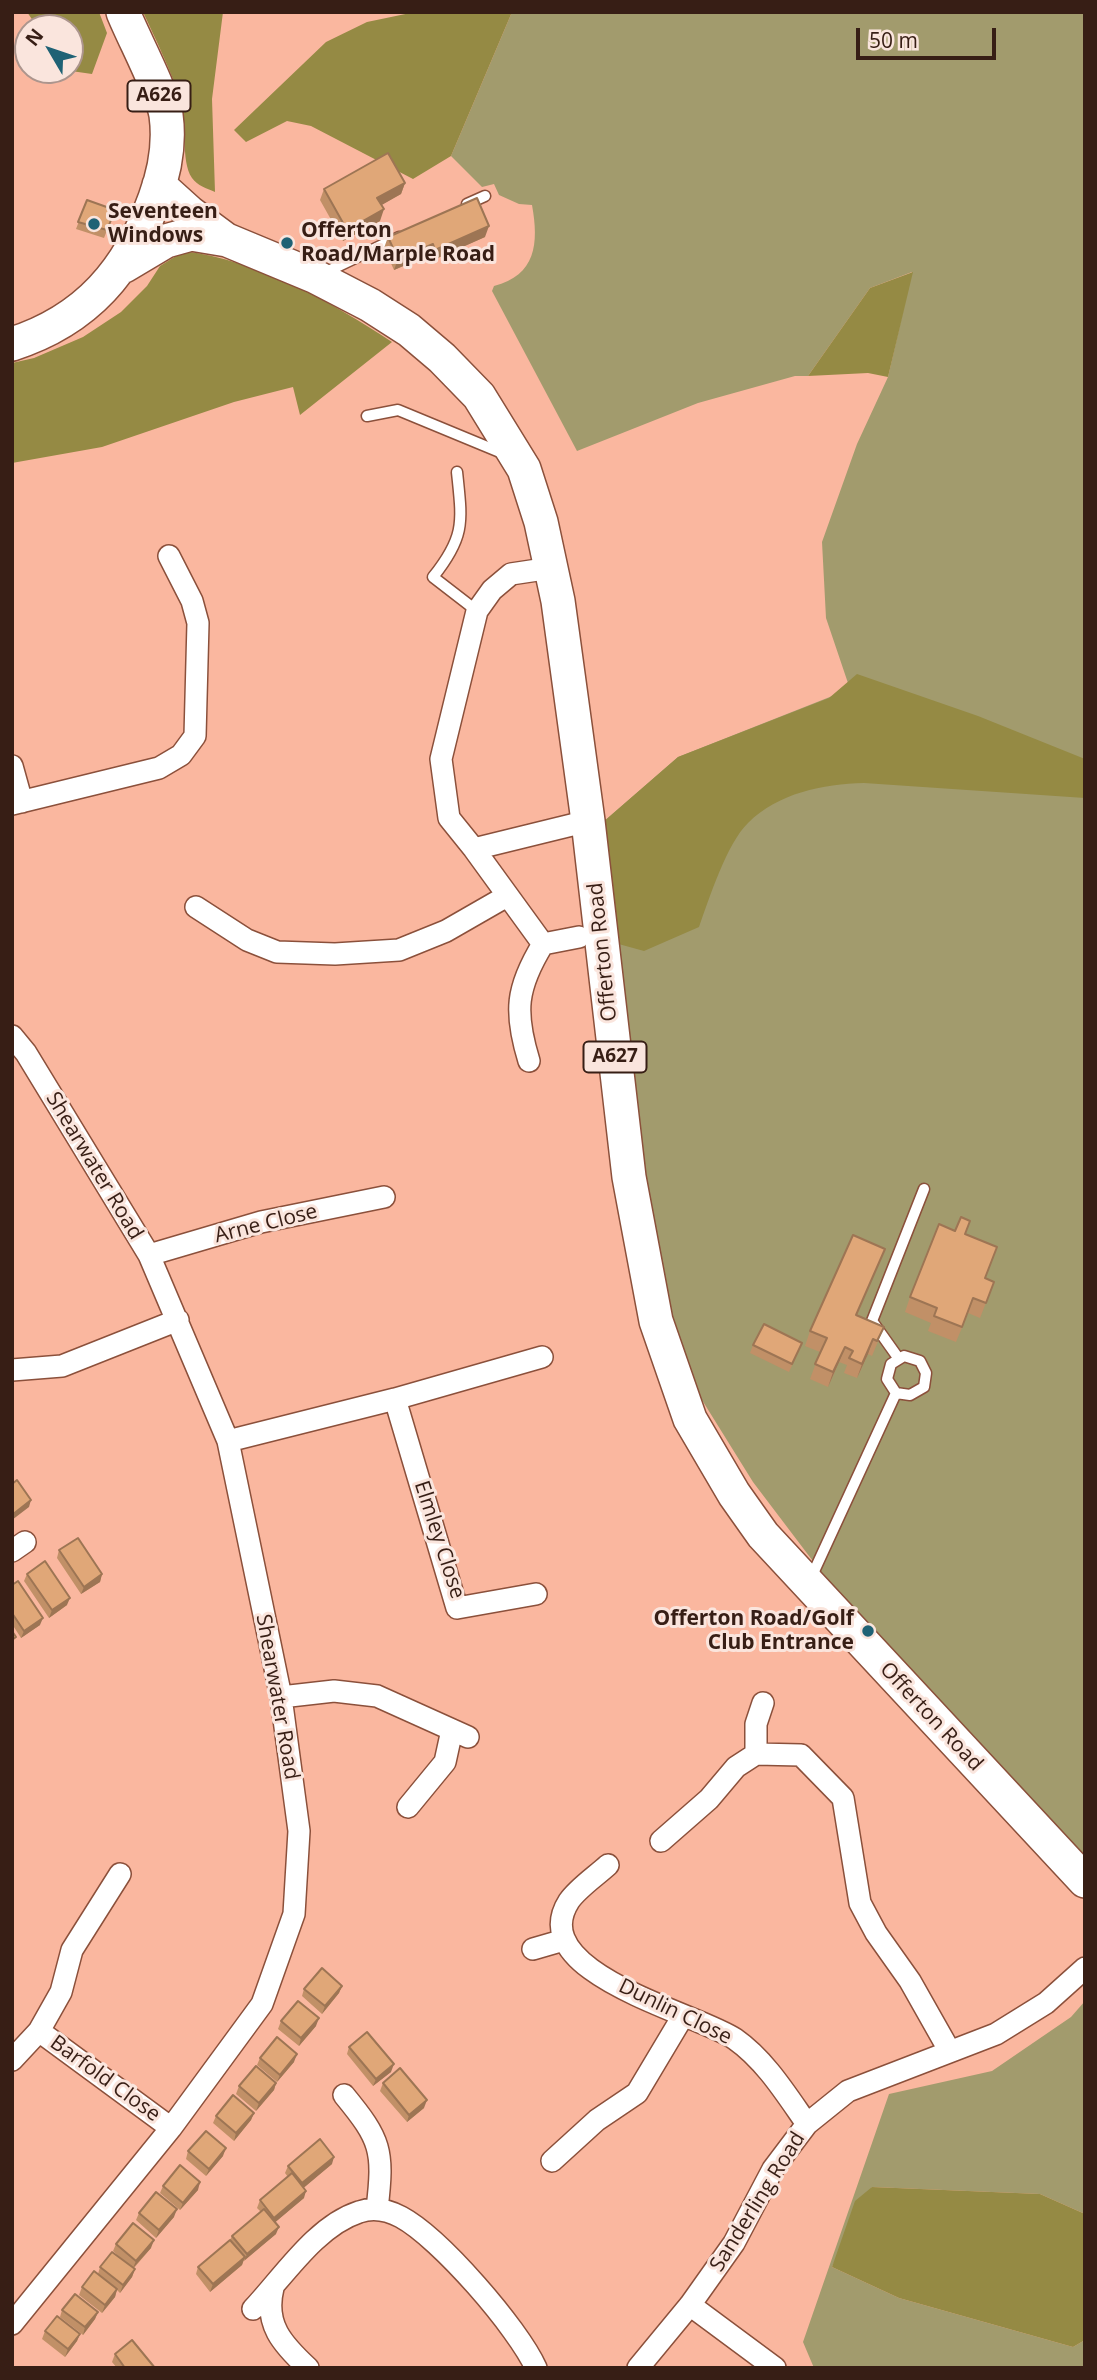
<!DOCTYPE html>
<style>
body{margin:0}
#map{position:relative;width:1097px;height:2380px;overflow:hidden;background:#fab79f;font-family:"Open Sans",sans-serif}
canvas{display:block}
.frame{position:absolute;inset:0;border:14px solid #371e15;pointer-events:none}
.north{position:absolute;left:14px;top:14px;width:70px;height:70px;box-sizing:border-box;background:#fae5dd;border:2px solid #ac958d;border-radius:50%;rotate:309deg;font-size:19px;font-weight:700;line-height:28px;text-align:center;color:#371e15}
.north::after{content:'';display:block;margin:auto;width:24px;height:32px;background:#1f6275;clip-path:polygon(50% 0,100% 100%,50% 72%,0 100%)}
.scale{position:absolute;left:856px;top:28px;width:140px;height:32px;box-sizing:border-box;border:4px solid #371e15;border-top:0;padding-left:9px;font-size:21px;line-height:24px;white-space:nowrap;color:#371e15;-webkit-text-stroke:5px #fae5dd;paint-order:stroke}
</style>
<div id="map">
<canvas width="1097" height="2380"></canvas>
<div class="frame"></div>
<div class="north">N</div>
<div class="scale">50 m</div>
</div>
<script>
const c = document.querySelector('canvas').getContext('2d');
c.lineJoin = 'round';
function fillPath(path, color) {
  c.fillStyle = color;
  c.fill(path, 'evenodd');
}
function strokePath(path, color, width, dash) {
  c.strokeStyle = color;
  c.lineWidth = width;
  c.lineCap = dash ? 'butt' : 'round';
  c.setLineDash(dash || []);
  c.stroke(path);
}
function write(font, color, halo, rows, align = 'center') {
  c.font = font + ' "Open Sans",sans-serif';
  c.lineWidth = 6;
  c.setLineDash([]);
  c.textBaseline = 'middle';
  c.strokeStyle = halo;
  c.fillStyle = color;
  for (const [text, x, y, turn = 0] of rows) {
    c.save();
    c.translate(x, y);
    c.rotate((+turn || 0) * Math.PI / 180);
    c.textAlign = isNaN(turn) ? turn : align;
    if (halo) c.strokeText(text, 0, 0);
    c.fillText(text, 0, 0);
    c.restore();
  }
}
const green = new Path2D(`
 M512,12H1085V1856L828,1581L753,1482L702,1400L666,1315L626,1053L602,823L678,757L850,689L826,618L822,542L857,444L888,377L912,272L870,288L808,376H795L698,403L577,451L492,291L494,286C536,275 539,244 532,205L519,204L499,195L494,184L482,187L451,156Z
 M1085,2001V2214L1040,2194L872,2187L832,2267L899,2298L1073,2347L1085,2340V2368H814L803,2342L889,2094L992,2071L1071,2017Z`);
const forest = new Path2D(`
 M27,12H99L107,33L92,74L64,70H70V28H38Z
 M143,12H223L212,99L215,192C206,188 198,186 192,178C180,160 188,123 180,98C170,69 156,40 143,12Z
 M415,12H512L451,156L413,179L311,126L287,121L246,142L234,130L326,42L367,22Z
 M184,251C259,261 330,301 392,342L300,415L293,387L234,402L102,447L12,463V363L34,358L83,337L121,312L147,286L160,266Z
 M913,272L888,377L868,373L808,376L870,288Z
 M857,674L978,716L1085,759V798L864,783C823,784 778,793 748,823C727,843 709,899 699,927L644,951L615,943L602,823L678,757L829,698Z
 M872,2187L1040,2194L1085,2214V2340L1073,2347L899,2298L832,2267L855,2201Z`);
const lane = new Path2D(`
 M467,204L485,196
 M322,274L399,237
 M367,416L398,410L502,453
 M457,472C462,521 466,536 433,577L477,611
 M899,1359L872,1321L924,1189
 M810,1580L896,1393L887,1379L891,1364L904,1356L920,1361L926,1373L924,1387L910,1395L896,1393`);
const street = new Path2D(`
 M551,568L511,574L492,590L477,611L441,759L449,818L474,849L588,821
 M12,766L22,802
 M12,804L159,768L181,755L195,736L198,623L192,601L169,556
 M474,849L543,944L579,937
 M196,907L247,940L277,952L335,954L399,950L446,931L507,896
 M12,1036L26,1053L149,1255L228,1441L281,1697L299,1831L294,1914L262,2004L171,2128L12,2324
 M529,1061C514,1012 516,988 543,944
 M149,1255L261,1222L384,1197
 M12,1370L62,1366L178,1320
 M395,1399L457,1608L536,1594
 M228,1441L395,1399L542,1357
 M12,1551L25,1542
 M281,1697L334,1691L377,1696L468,1737
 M756,1754V1724L763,1703
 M408,1807L445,1762L452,1730
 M661,1841L709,1799L736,1767L756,1754L801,1755L843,1798L860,1903L876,1933L910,1981L949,2050
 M608,1865C596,1876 578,1888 569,1901C523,1973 697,2013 735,2039C765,2060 786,2094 807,2124
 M120,1874L72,1950L61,1992L39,2031L171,2128
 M533,1949L564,1940
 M12,2060L39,2031
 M344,2095C381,2140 384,2150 377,2209
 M552,2161L597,2120L637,2093L683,2016
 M273,2288C264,2324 282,2344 308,2368
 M690,2305L775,2368
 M253,2309C284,2276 316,2226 359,2212C373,2207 388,2210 401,2217C440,2238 518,2328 536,2368
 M638,2368L690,2305L734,2243L773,2169L807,2124L848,2091L996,2034L1046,2003L1085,1968`);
const primary = new Path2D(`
 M159,185L190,213L225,239
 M124,266L166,241L191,234L227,240L316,277L370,305L409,330L442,358L479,396L524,469L541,522L558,601L588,821L629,1177L656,1321L690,1419L734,1494L763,1535L1085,1881
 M12,344C87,320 129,270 155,198C165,171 170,144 166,115C162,91 133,37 123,12`);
const wall = new Path2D(`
 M405,183L401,194L381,205L380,221L343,241L320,200L324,189Z
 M87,200L115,210L104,238L76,229Z
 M388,237H485L431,261L429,255L394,270L384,248Z
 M965,1234L985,1278L994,1282L980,1318L968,1313L956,1342L928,1331L931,1323L905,1312L910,1297Z
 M879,1263L857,1315L884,1327L872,1356L868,1354L857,1378L844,1373L847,1365L839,1362L828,1387L810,1379L820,1352L805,1346L810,1331Z
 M753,1345L799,1350L789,1372L750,1353Z
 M59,1550L102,1574L100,1582L81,1594L57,1558Z
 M27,1574L67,1605L49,1618L24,1581Z
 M12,1585L40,1625L21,1638L12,1624Z
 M342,1986L339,1993L322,2014L302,1996L304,1989Z
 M281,2021L316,2026L299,2046L278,2029Z
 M349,2047L391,2072L373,2086L347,2054Z
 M260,2058L294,2062L277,2082L257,2065Z
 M276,2083L274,2090L256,2111L236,2094L239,2086Z
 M383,2083L424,2108L407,2122L380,2091Z
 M254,2113L251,2120L234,2141L213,2123L216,2116Z
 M188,2151L223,2156L206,2176L186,2159Z
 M332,2164L304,2187V2198L275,2222L276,2234L243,2261L242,2265L210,2292L196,2274L198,2267L230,2240L232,2236L261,2212L257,2208L260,2200L288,2177L285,2173L288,2166Z
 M163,2186L198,2190L180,2210L160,2193Z
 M139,2213L174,2217L156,2238L136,2220Z
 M116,2244L151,2248L134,2268L135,2269L132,2277L120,2293L117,2290L115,2297L102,2313L79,2295L82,2287L98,2274L100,2267L126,2263L113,2251Z
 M62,2310L98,2312L95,2319L83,2335L60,2317Z
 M45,2331L80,2334L77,2341L65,2357L42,2339Z
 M115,2354L155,2368H117L112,2362Z`);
const shadedWall = new Path2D(`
 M405,183L401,194L373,210L377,198Z
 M384,209L380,221L343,241L347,230Z
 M489,226L485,237L431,261L435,250Z
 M433,244L429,255L394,270L398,259Z
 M873,1339L868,1354L857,1378L862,1364Z
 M845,1347L839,1362L828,1387L833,1372Z
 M31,1500L29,1507L12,1520V1515Z
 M102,1574L100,1582L81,1594L84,1587Z
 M70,1598L67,1605L49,1618L52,1610Z
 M43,1618L40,1625L21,1638L24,1631Z
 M342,1986L339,1993L322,2014L325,2006Z
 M319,2018L316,2026L299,2046L301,2038Z
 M297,2054L294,2062L277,2082L280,2075Z
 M394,2064L391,2072L373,2086L376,2079Z
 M276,2083L274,2090L256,2111L259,2103Z
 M427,2100L424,2108L407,2122L409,2115Z
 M254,2113L251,2120L234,2141L236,2133Z
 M226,2148L223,2156L206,2176L209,2169Z
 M334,2157L332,2164L300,2191L302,2183Z
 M200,2182L198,2190L180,2210L183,2203Z
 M306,2191L304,2198L272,2225L274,2218Z
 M177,2209L174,2217L156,2238L159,2230Z
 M279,2227L276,2234L244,2261L247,2254Z
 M154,2240L151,2248L133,2268L136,2261Z
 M245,2257L242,2265L210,2292L213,2284Z
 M135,2269L132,2277L120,2293L123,2285Z
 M117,2289L115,2297L102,2313L105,2305Z
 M98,2312L95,2319L83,2335L85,2327Z
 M80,2334L77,2341L65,2357L68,2349Z`);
const building = new Path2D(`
 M388,153L405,183L377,198L384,209L347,230L324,189Z
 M477,198L489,226L435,250L433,244L398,259L388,237Z
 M87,200L115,210L107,230L78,222Z
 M961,1217L970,1221L965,1234L997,1247L985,1278L994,1282L986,1303L973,1298L962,1327L934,1316L937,1308L910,1297L939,1224L955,1231Z
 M853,1235L885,1249L856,1315L884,1327L877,1341L873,1339L862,1364L849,1358L853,1351L845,1347L833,1372L815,1364L827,1338L810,1331Z
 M764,1324L802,1343L792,1364L753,1345Z
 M17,1480L31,1500L12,1515V1484Z
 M78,1538L102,1574L84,1587L59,1550Z
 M45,1561L70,1598L52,1610L27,1574Z
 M18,1581L43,1618L24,1631L12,1613V1585Z
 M12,1631L16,1637L12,1640Z
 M322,1968L342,1986L325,2006L304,1989Z
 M298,2001L319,2018L301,2038L281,2021Z
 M367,2032L394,2064L376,2079L349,2047Z
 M277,2037L297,2054L280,2075L260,2058Z
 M256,2066L276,2083L259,2103L239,2086Z
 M400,2068L427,2100L409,2115L383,2083Z
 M233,2095L254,2113L236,2133L216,2116Z
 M206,2131L226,2148L209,2169L188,2151Z
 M320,2139L334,2157L302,2183L288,2166Z
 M180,2165L200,2182L183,2203L163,2186Z
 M292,2173L306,2191L274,2218L260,2200Z
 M156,2192L177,2209L159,2230L139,2213Z
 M264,2209L279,2227L247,2254L232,2236Z
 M133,2223L154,2240L136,2261L116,2244Z
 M230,2240L245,2257L213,2284L198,2267Z
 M112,2252L135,2269L123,2285L100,2267Z
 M94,2271L117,2289L105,2305L82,2287Z
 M75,2294L98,2312L85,2327L62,2310Z
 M57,2316L80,2334L68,2349L45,2331Z
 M132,2340L155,2368H125L115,2354Z`);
const markers = [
 [94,224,7,"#1f6275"],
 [287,243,7,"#1f6275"],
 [868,1631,7,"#1f6275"]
];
const shields = [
 [159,96,63],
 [615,1057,63]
];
const shieldNames = [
 ["A626",159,96],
 ["A627",615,1057]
];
const poiNames = [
 ["Seventeen",108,212],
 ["Windows",108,236],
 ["Offerton",301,231],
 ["Road/Marple Road",301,255],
 ["Offerton Road/Golf",854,1619,"right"],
 ["Club Entrance",854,1643,"right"]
];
const streetNames = [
 ["Offerton Road",603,952,-96],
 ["Shearwater Road",94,1166,59],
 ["Arne Close",266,1224,-14],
 ["Elmley Close",439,1540,72],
 ["Shearwater Road",277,1697,80],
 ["Offerton Road",931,1717,47],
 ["Dunlin Close",675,2012,26],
 ["Barfold Close",105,2079,36],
 ["Sanderling Road",758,2202,-58]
];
fillPath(green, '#a29b6d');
fillPath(forest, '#958a44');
strokePath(lane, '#8b503b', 13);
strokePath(street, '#8b503b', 24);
strokePath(primary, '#8b503b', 36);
strokePath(lane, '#fff', 10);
strokePath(street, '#fff', 21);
strokePath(primary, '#fff', 33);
fillPath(wall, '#c19067');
fillPath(shadedWall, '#9d7554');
fillPath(building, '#e0a778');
strokePath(building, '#9d7554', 2);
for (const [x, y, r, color] of markers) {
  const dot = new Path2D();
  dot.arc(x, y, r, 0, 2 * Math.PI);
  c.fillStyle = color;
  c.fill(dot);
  strokePath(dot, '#fae5dd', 2.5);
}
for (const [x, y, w] of shields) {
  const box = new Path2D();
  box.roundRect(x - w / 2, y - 15.5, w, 31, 5);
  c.fillStyle = '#fae5dd';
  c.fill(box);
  strokePath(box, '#371e15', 2);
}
write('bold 19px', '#371e15', null, shieldNames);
write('bold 21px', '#371e15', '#fae5dd', poiNames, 'left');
write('21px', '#371e15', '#fae5dd', streetNames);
</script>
